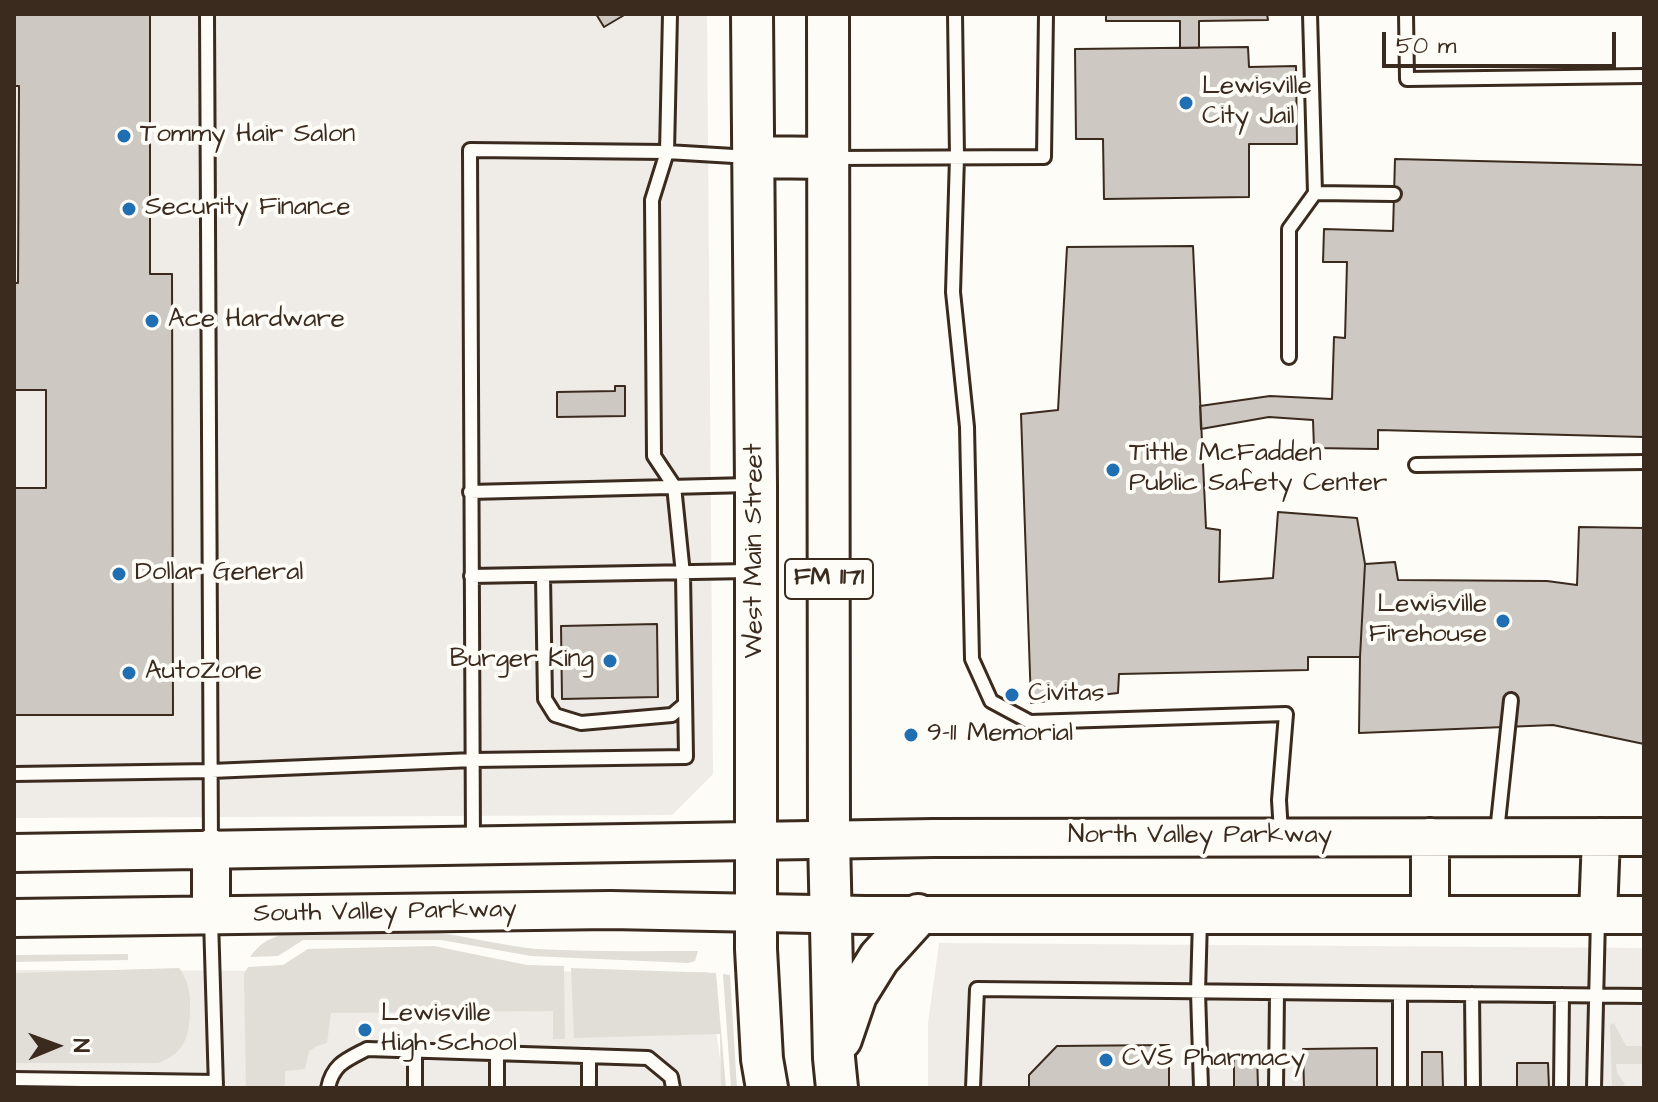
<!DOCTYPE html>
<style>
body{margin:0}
#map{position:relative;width:1658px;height:1102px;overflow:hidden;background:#fdfcf7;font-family:"Architects Daughter",sans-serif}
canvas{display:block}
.frame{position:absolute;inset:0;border:16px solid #3b2a1e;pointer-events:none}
.north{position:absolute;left:16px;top:1006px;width:80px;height:80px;-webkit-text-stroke:6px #fdfcf7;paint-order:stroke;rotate:89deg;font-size:22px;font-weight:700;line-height:32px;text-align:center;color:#3b2a1e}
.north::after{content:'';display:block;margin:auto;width:28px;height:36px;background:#3b2a1e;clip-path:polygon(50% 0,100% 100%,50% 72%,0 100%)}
.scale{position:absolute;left:1382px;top:32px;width:234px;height:36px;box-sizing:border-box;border:4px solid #3b2a1e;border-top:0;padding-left:10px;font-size:24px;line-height:28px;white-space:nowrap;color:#3b2a1e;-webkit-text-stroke:6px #fdfcf7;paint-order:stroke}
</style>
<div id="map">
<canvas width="1658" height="1102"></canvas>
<div class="frame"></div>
<div class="north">N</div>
<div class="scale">50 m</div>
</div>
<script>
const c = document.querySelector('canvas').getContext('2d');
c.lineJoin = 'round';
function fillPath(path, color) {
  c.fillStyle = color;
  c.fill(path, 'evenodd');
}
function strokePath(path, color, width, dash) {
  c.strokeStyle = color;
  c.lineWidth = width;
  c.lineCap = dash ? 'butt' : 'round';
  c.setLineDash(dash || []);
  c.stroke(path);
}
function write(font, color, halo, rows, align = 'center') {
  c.font = font + ' "Architects Daughter",sans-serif';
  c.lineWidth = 8;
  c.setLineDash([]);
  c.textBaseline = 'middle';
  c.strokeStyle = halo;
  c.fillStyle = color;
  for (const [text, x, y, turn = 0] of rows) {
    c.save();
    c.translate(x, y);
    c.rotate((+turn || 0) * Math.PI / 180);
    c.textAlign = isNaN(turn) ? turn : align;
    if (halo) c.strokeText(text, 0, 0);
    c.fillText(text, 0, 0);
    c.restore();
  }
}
const built = new Path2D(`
 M14,14H707L713,774L672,815L14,818Z
 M939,943L1644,948V1088H928V1023Z
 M14,970L708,972L724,1088H14Z`);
const green = new Path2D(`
 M426,932C462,934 500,946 537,949C590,952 644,951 698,951L695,961L688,963L531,956L441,940H303L278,956L250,957C259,944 268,939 283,934Z
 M434,946L527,965L564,966L565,1039H553V1011L331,1013L327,1043L317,1046L309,1051L305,1069L285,1071V1088H246L244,974L248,967L283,965L308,949Z
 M128,954V960L14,962V955Z
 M179,968C188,980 190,991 190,1005C190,1033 187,1053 158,1063H14V973Z
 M571,968L716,973L726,1088H721L720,1034L574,1038Z
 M723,974L730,975L737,1088H731Z
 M1614,1023L1626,1046H1644V1064H1616L1617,1073L1625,1084L1623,1086L1612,1088L1610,1025Z`);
const building = new Path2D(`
 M14,14H150V274H172L173,715H14V488H46V390H14V283H18L19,86H14Z
 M596,14H626L604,27Z
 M1106,14H1267L1268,20L1199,21V48H1180V21H1106Z
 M1248,47L1249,67L1296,66L1297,144H1249V197L1104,199L1103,139H1076L1075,49Z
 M1395,159L1644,165V437L1378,430V449L1314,448L1313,420L1269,417L1201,429L1200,406L1270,396L1332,399L1334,337L1345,338L1347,262H1323L1324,229L1393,231Z
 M1193,246L1206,528L1220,530L1219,582L1273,578L1278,512L1357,518L1365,564L1360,657H1308V670L1119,674L1118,693L1031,703L1021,414L1058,410L1067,247Z
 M615,386H625V416L557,417V392L615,391Z
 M1579,527L1644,528V744L1553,725L1359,733L1360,657L1365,564L1395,562L1398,580L1547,581L1577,585Z
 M657,624L658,697L562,699L561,626Z
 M1169,1045V1088H1029V1075L1057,1046Z
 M1377,1048V1088H1304L1303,1049Z
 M1234,1052H1257L1258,1088H1234Z
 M1422,1052H1442L1443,1088H1422Z
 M1517,1063H1548L1549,1088H1517Z`);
const service = new Path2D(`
 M207,14L211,847
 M955,14L957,157L953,292L967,427L972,659L991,701L1030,722L1286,714L1279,800L1281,833
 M1406,14L1407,79L1644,76
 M833,158L1044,157L1046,14
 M1315,193L1394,194
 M1289,357V229L1315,193L1310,14
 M1416,465L1644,462
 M470,492L749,485
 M471,576L749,571
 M543,576L545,699L555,715L581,723L672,715L685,704
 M14,774L211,771L473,760L686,757L683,574L674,486L654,456L652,200L667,152L670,14
 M1497,832L1511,700
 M473,844L470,150L667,152L750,157
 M211,919L216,1088
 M1200,919L1198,992L1201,1088
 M1472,994L1473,1088
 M415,1051V1088
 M497,1053V1088
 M589,1056V1088
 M14,1079L216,1082
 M328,1088C333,1064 346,1060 367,1049L648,1058L671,1077L673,1088
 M973,1088L977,989L1644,996
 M1276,1088L1277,993
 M1400,1088V994
 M1561,1088L1562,995
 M1594,1088L1598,918`);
const secondary = new Path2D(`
 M211,848V916
 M14,853L934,838L1644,837
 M1430,914V837
 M1598,915L1601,837
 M14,918L610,910L865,915H1644`);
const primary = new Path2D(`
 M752,14L756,485V949L762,1059L767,1088
 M828,14L829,839L834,1058L837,1088
 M753,157L829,158
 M841,1039L856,995L879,958L918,915`);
const markers = [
 [1186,103,8,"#1f6fb2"],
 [124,136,8,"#1f6fb2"],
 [129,209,8,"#1f6fb2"],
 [152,321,8,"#1f6fb2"],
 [1113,470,8,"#1f6fb2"],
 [119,574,8,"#1f6fb2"],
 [1503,621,8,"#1f6fb2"],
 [610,661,8,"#1f6fb2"],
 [129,673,8,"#1f6fb2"],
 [1012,695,8,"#1f6fb2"],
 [911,735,8,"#1f6fb2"],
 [365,1030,8,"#1f6fb2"],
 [1106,1060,8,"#1f6fb2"]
];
const shields = [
 [829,579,88]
];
const shieldNames = [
 ["FM 1171",829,579]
];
const poiNames = [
 ["Lewisville",1202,88],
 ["City Jail",1202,118],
 ["Tommy Hair Salon",140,136],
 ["Security Finance",145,209],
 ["Ace Hardware",168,321],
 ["Tittle McFadden",1129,455],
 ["Public Safety Center",1129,485],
 ["Dollar General",135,574],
 ["Lewisville",1487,606,"right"],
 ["Firehouse",1487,636,"right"],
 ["Burger King",594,661,"right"],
 ["AutoZone",145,673],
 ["Civitas",1028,695],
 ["9-11 Memorial",927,735],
 ["Lewisville",381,1015],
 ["High School",381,1045],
 ["CVS Pharmacy",1122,1060]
];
const streetNames = [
 ["West Main Street",756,551,-90],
 ["North Valley Parkway",1200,837],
 ["South Valley Parkway",385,913,-1]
];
fillPath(built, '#efece7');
fillPath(green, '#e1ded7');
fillPath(building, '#cdc8c2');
strokePath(building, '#3b2a1e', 2);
strokePath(service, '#3b2a1e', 18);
strokePath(secondary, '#3b2a1e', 42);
strokePath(primary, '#3b2a1e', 46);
strokePath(service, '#fdfcf7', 12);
strokePath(secondary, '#fdfcf7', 36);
strokePath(primary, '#fdfcf7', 40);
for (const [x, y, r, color] of markers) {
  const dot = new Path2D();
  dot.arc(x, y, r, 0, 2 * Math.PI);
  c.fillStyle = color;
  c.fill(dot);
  strokePath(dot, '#fdfcf7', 3);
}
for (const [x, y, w] of shields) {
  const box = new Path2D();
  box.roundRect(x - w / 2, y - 20, w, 40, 6);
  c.fillStyle = '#fdfcf7';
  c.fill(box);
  strokePath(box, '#3b2a1e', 2);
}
write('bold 24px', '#3b2a1e', null, shieldNames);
write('26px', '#3b2a1e', '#fdfcf7', poiNames, 'left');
write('26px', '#3b2a1e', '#fdfcf7', streetNames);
</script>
